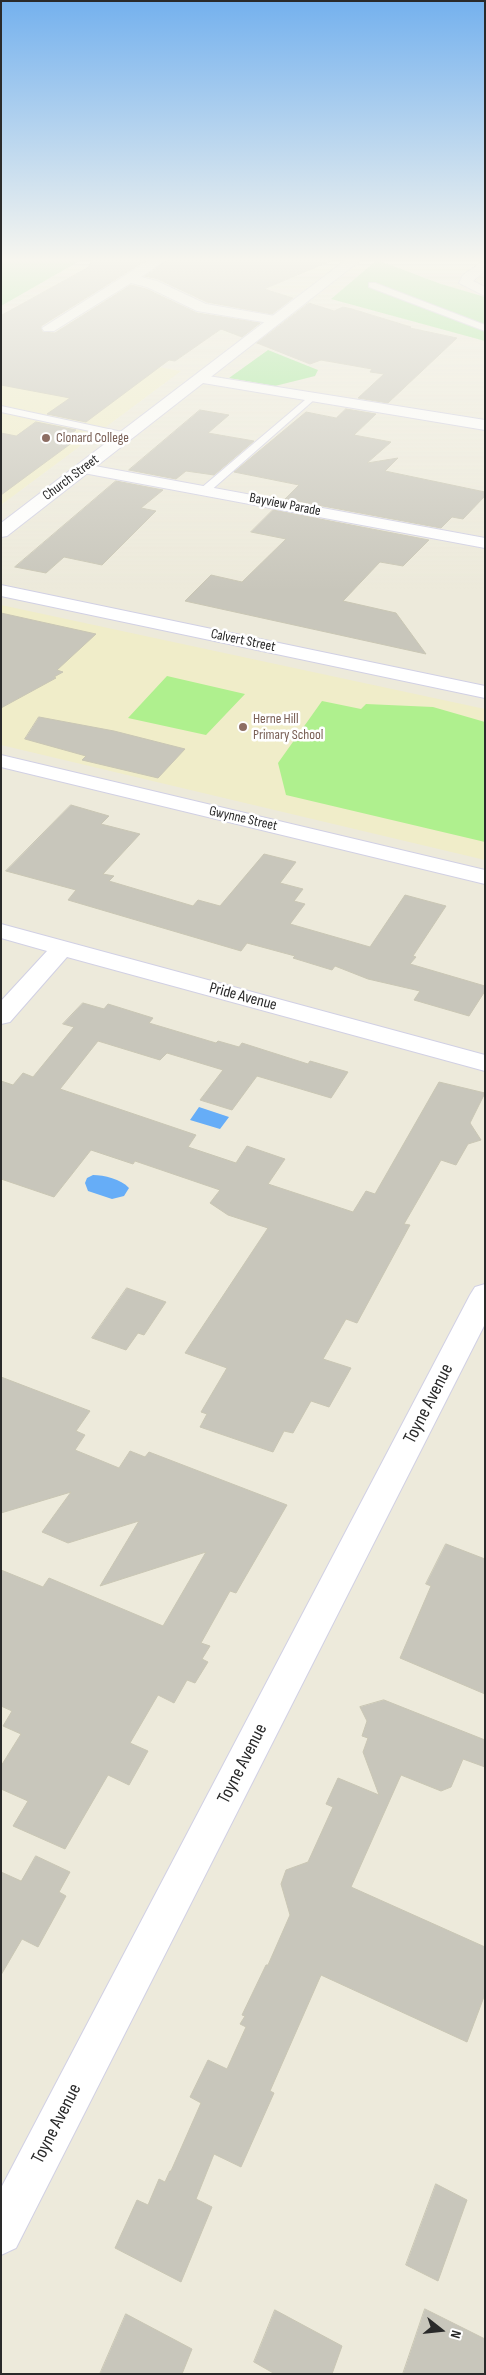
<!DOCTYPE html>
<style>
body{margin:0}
#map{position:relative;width:486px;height:2375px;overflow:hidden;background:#edeadb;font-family:"Sofia Sans Condensed",sans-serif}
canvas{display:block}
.frame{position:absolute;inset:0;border:2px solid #2a2a2a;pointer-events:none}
.north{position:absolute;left:416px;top:2305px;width:50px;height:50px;-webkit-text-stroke:4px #fff;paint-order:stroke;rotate:106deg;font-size:14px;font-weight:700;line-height:20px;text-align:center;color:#2a2a2a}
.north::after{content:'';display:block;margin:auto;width:18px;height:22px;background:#2a2a2a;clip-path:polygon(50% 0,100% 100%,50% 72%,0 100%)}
</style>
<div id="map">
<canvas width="486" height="2375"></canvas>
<div class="frame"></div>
<div class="north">N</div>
</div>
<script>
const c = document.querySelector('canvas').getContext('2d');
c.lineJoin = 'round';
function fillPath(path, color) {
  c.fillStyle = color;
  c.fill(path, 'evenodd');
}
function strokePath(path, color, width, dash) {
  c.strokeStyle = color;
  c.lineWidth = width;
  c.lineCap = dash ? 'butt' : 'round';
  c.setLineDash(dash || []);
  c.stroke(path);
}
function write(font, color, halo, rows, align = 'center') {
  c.font = font + ' "Sofia Sans Condensed",sans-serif';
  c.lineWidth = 5;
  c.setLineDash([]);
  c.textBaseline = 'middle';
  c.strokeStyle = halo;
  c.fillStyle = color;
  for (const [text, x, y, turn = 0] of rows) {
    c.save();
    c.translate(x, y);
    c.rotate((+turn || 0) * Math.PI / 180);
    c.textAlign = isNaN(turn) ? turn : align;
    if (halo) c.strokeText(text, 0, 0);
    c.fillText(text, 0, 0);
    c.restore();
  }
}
const education = new Path2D(`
 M90,355L181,371L1,505V356L71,368Z
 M1,605L485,709V860L1,745Z`);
const green = new Path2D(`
 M1,259H83L1,306Z
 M377,260L441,284L485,297V341L331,299Z
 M268,350L318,370L315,376L275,386L229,378Z`);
const pitch = new Path2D(`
 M167,676L245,694L206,735L128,718Z
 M322,701L361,709L366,704L433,707L485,722V842L286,795L278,763Z`);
const water = new Path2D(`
 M199,1107L229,1117L220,1129L190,1120Z
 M93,1175C104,1175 121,1179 129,1188L124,1196L112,1199L88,1191L85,1183L87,1178Z`);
const building = new Path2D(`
 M94,259H148L41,326L42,332L55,333L131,285L146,289L197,313L260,323L242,337L221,329L175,361L169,360L86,422L47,414L70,398L1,385L2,315L87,268Z
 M169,259H335L264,289L293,298L272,314L207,302L158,279L145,276Z
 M309,303L334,311L343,307L352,309L411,327L410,328L457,338L388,403L358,398L384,374L370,372L372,369L321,360L310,364L257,343Z
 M346,409L376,414L354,435L391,442L367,463L398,458L385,471L485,492V496L463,519L452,517L441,528L285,499L299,485L234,472L306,412L336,418Z
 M200,410L229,415L208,433L254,441L214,475L186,471L176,479L129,470Z
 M36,422L76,430L63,440L73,442L1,495V433L16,436Z
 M116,481L163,490L141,508L156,511L102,565L64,557L46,573L15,567Z
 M273,510L429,540L403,566L380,562L343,601L396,613L426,654L185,601L211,575L242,582L286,539L251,532Z
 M1,613L46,623L96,634L57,670L63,672L54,677L56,678L1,708Z
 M39,717L114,731L185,749L158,778L82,760L86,756L25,739Z
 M71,805L109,816L101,824L140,834L103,874L114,876L109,881L193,906L198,900L220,906L264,854L296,862L280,883L303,889L294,901L305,904L290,924L370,947L405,895L446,906L413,956L416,957L410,964L485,986V991L469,1016L414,1000L420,991L368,979L335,966L332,970L293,958L295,956L247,943L241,951L68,900L76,890L6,871Z
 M83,1003L104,1009L108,1004L153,1018L149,1023L216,1043L218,1041L239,1047L242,1043L308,1064L310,1061L348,1072L331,1098L257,1076L232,1110L200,1100L223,1070L167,1053L160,1060L98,1041L60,1089L196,1135L188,1147L236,1163L247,1146L285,1159L268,1184L353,1212L366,1191L375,1194L439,1082L485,1093L470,1123L481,1140L468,1144L456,1165L441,1160L404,1224L410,1225L357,1323L346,1319L323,1359L351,1368L329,1407L311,1401L293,1433L284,1431L273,1452L200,1427L207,1414L201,1412L227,1368L185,1353L268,1228L228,1215L210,1203L220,1190L135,1161L133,1164L91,1150L54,1197L1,1179V1081L13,1085L23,1073L33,1077L74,1027L63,1024Z
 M127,1288L166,1302L144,1335L138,1333L126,1350L92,1338Z
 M1,1377L90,1411L76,1431L85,1435L75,1450L119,1468L130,1451L145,1457L149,1452L287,1505L236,1593L230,1591L201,1643L210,1646L202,1659L208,1662L195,1683L187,1680L174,1703L158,1695L130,1743L148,1751L129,1785L108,1775L65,1849L13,1826L28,1801L1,1789V1766L21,1734L3,1726L12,1711L1,1706V1570L43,1587L49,1578L163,1626L206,1552L100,1586L139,1521L68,1543L42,1532L71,1492L1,1513Z
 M446,1544L485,1559V1694L400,1658L431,1586L426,1584Z
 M384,1700L485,1740V1767L463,1759L451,1787L441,1791L401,1775L351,1887L485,1947V1994L467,2042L321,1975L270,2091L274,2093L241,2167L214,2154L196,2199L212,2207L181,2282L115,2248L137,2200L148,2205L159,2179L165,2182L170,2171H171L201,2103L190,2097L208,2060L227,2069L246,2027L240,2024L245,2016L242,2015L266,1965H268L290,1915L281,1884L286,1870L308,1862L333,1807L326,1804L338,1778L379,1795L363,1752L368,1738L362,1736L367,1721L360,1707Z
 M36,1856L70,1872L59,1892L66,1896L38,1947L22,1939L1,1975V1872L21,1881Z
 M436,2184L467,2200L438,2281L406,2265Z
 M425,2309L485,2339V2374H403Z
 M275,2310L342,2346L332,2374H275L254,2362Z
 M126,2314L192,2349L182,2374H100Z`);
const service = new Path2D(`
 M369,283H375L485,325V331L369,287Z
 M312,394L315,395V399L208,493H200V489Z
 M1,406L127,433L132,436L127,439L1,412Z`);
const minor = new Path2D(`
 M151,259H167L141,277L157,281L206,304L275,316L282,320L275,324L197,311L147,287L131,283L54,331H44L42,328Z
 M485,260V271L473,281L485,287V296L459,283L463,275Z
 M202,375L485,420V430L197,382L195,379L197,376Z
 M84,464L485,538V548L78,472L76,469L78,466Z
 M1,585L485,686V698L1,596Z
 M1,755L485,870V884L1,767Z
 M1,924L485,1055V1071L67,957L10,1022L1,1024V1001L47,951L1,938Z
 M485,1284V1324L16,2248L1,2255V2188L470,1295L475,1287Z`);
const tertiary = new Path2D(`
 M347,259H362L7,536L1,537V523Z`);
const markers = [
 [46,438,5,"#8d6e63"],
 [243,727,5,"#8d6e63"]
];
const farEducationnames = [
 ["Clonard College",56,438],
 ["Herne Hill",253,719],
 ["Primary School",253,735]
];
const farStreetnames = [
 ["Church Street",71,478,-37],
 ["Bayview Parade",285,505,11],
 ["Calvert Street",243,641,12],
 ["Gwynne Street",243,819,13]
];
const streetNames = [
 ["Pride Avenue",243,997,15]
];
const nearStreetnames = [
 ["Toyne Avenue",429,1404,-63],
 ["Toyne Avenue",243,1764,-63],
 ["Toyne Avenue",57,2124,-63]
];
fillPath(education, '#f0edc9');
fillPath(green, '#9ce893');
fillPath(pitch, '#aff08e');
fillPath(water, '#66adf7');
fillPath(building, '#c8c6bb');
strokePath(building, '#c9c6b4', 1);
strokePath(service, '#d1d0e4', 2);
strokePath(minor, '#d1d0e4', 2);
strokePath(tertiary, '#d1d0e4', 2);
fillPath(service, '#fff');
fillPath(minor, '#fff');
fillPath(tertiary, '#fff');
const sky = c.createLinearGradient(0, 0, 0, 591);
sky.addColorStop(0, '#74b1ee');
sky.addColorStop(0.44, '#f7f6ef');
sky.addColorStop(1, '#f7f6ef00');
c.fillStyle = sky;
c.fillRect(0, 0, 486, 591);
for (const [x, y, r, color] of markers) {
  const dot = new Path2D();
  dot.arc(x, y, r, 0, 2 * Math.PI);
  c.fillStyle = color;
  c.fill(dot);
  strokePath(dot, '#fff', 2);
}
write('14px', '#785e54', '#fff', farEducationnames, 'left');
write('14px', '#2a2a2a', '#fff', farStreetnames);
write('16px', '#2a2a2a', '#fff', streetNames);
write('19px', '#2a2a2a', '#fff', nearStreetnames);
</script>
